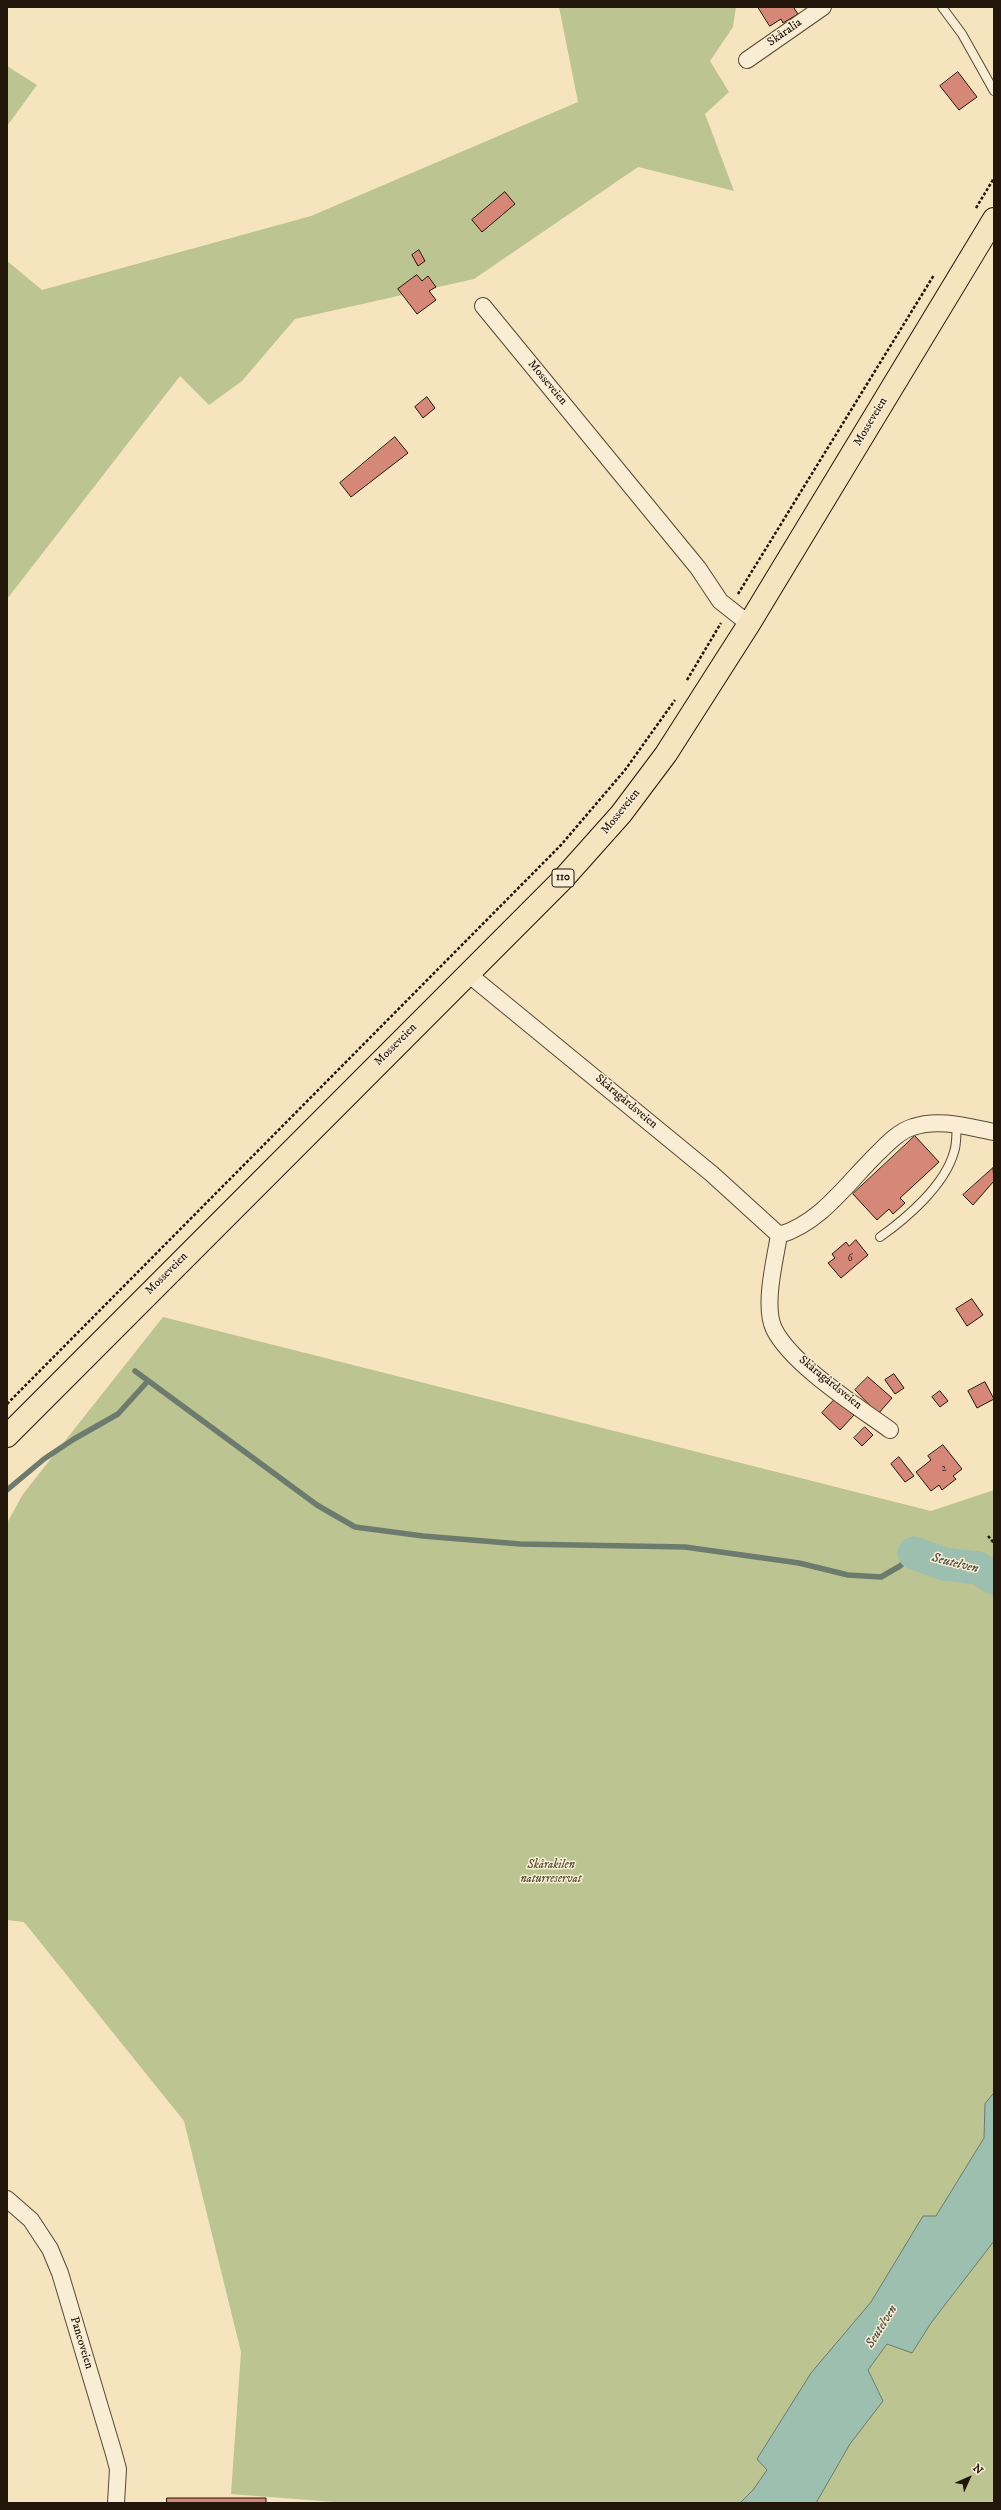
<!DOCTYPE html>
<meta charset="utf-8">
<style>
body{margin:0}
#map{position:relative;width:1001px;height:2510px;overflow:hidden;background:#f6e4be;font-family:"IM FELL DW Pica",serif}
canvas{display:block}
.frame{position:absolute;inset:0;border:8px solid #221509;pointer-events:none}
.north{position:absolute;left:949px;top:2458px;width:40px;height:40px;-webkit-text-stroke:3px #f9edd5;paint-order:stroke;rotate:45deg;font-size:11px;font-weight:700;line-height:16px;text-align:center;color:#221509}
.north::after{content:'';display:block;margin:auto;width:14px;height:18px;background:#221509;clip-path:polygon(50% 0,100% 100%,50% 72%,0 100%)}
</style>
<div id="map">
<canvas width="1001" height="2510"></canvas>
<div class="frame"></div>
<div class="north">N</div>
</div>
<script>
const c = document.querySelector('canvas').getContext('2d');
c.lineJoin = 'round';
function fillPath(path, color) {
  c.fillStyle = color;
  c.fill(path, 'evenodd');
}
function strokePath(path, color, width, dash) {
  c.strokeStyle = color;
  c.lineWidth = width;
  c.lineCap = dash ? 'butt' : 'round';
  c.setLineDash(dash || []);
  c.stroke(path);
}
function write(font, color, halo, rows, align = 'center') {
  c.font = font + ' "IM FELL DW Pica",serif';
  c.lineWidth = 3;
  c.setLineDash([]);
  c.textBaseline = 'middle';
  c.strokeStyle = halo;
  c.fillStyle = color;
  for (const [text, x, y, turn = 0] of rows) {
    c.save();
    c.translate(x, y);
    c.rotate((+turn || 0) * Math.PI / 180);
    c.textAlign = isNaN(turn) ? turn : align;
    if (halo) c.strokeText(text, 0, 0);
    c.fillText(text, 0, 0);
    c.restore();
  }
}
const green = new Path2D(`
 M559,7H736L733,27L710,61L729,92L705,114L734,191L638,167L474,279L295,319L242,381L209,405L180,376L7,599V261L42,290L311,216L578,102Z
 M7,66L37,85L7,126Z
 M163,1317L931,1511L994,1490V2503H347L231,2494L241,2352L184,2121L24,1922L7,1920V1523L23,1494Z`);
const water = new Path2D(`
 M918,1551L945,1557L977,1553L994,1560V1594L965,1575L913,1561Z
 M994,2093V2241L931,2323L912,2353L887,2344L868,2370L883,2401L850,2444L816,2503H740L753,2490L767,2470L757,2459L811,2373L871,2302L923,2216H936L984,2138L985,2104Z`);
const stream = new Path2D(`
 M135,1371L317,1505L355,1527L423,1536L520,1544L685,1547L799,1563L848,1575L881,1577L900,1566L914,1553
 M7,1490L44,1459L74,1439L118,1414L147,1382`);
const river = new Path2D(`
 M914,1553L944,1564L978,1568L994,1578`);
const building = new Path2D(`
 M758,7H796L794,8L798,14L783,23L781,19L770,26Z
 M958,72L977,97L959,110L940,86Z
 M505,192L515,204L482,232L472,220Z
 M419,250L425,261L418,266L412,255Z
 M417,275L422,281L428,276L436,287L429,291L436,300L417,314L398,289Z
 M427,397L435,408L423,418L415,407Z
 M395,437L408,453L351,497L340,483Z
 M915,1136L939,1162L900,1198L905,1203L893,1214L889,1209L877,1220L853,1194Z
 M993,1168L994,1181L973,1205L963,1195Z
 M856,1240L868,1255L841,1278L828,1263L835,1258L832,1254L846,1242L849,1246Z
 M972,1299L983,1315L967,1326L956,1309Z
 M894,1374L904,1388L895,1394L885,1380Z
 M868,1377L892,1398L878,1414L855,1390Z
 M985,1382L994,1399L977,1408L968,1391Z
 M940,1391L948,1401L940,1407L932,1397Z
 M836,1398L854,1415L840,1430L822,1413Z
 M865,1427L873,1435L862,1446L854,1438Z
 M943,1445L962,1469L953,1476L956,1479L942,1490L939,1485L931,1491L916,1472L931,1460L928,1456Z
 M899,1457L914,1476L905,1482L891,1464Z
 M167,2498H266V2503H167Z`);
const path = new Path2D(`
 M976,208L994,178
 M738,594L934,275
 M687,680L721,623
 M7,1404L561,845L625,770L675,700
 M988,1536L994,1543`);
const lane = new Path2D(`
 M942,7L962,34L994,91
 M880,1237C907,1218 945,1185 954,1152C957,1144 956,1133 957,1124`);
const street = new Path2D(`
 M747,60L823,7
 M483,306L698,568L720,601L749,624
 M467,973L712,1174L779,1235C822,1223 850,1179 881,1150C890,1141 900,1131 913,1127C939,1118 968,1127 994,1132
 M779,1235C775,1260 763,1306 774,1329C792,1365 857,1406 890,1430
 M7,2199L31,2220L50,2249L60,2273L114,2454L118,2469L116,2503`);
const highway = new Path2D(`
 M7,1436L563,879L621,814L666,754L749,624L994,219`);
const numberNames = [
 ["6",850,1259],
 ["2",944,1469]
];
const shields = [
 [563,878,22]
];
const shieldNames = [
 ["110",563,878]
];
const streetNames = [
 ["Skåralia",785,33,-35],
 ["Mosseveien",547,383,50],
 ["Mosseveien",871,422,-59],
 ["Mosseveien",621,812,-51],
 ["Mosseveien",396,1045,-45],
 ["Skåragårdsveien",626,1102,40],
 ["Mosseveien",167,1274,-45],
 ["Skåragårdsveien",830,1383,39],
 ["Pancoveien",81,2343,73]
];
const parkNames = [
 ["Skårakilen",551,1866],
 ["naturreservat",551,1880]
];
const waterNames = [
 ["Seutelven",955,1564,14],
 ["Seutelven",882,2327,-58]
];
fillPath(green, '#bcc491');
fillPath(water, '#9dbfb0');
strokePath(water, '#6c7b6d', 1);
strokePath(stream, '#6c7b6d', 5.5);
strokePath(river, '#9dbfb0', 33);
fillPath(building, '#d68878');
strokePath(building, '#221509', 1);
strokePath(lane, '#574936', 10);
strokePath(street, '#574936', 18);
strokePath(highway, '#221509', 24);
strokePath(path, '#221509', 2.5, [3, 2]);
strokePath(lane, '#f9edd5', 8);
strokePath(street, '#f9edd5', 16);
strokePath(highway, '#f6e4be', 22);
write('10px', '#4f3225', null, numberNames);
for (const [x, y, w] of shields) {
  const box = new Path2D();
  box.roundRect(x - w / 2, y - 9, w, 18, 3);
  c.fillStyle = '#f9edd5';
  c.fill(box);
  strokePath(box, '#221509', 1);
}
write('bold 11px', '#221509', null, shieldNames);
write('12px', '#221509', '#f9edd5', streetNames);
write('italic 12px', '#585239', '#f9edd5', parkNames);
write('italic 13px', '#4d5043', '#f9edd5', waterNames);
</script>
